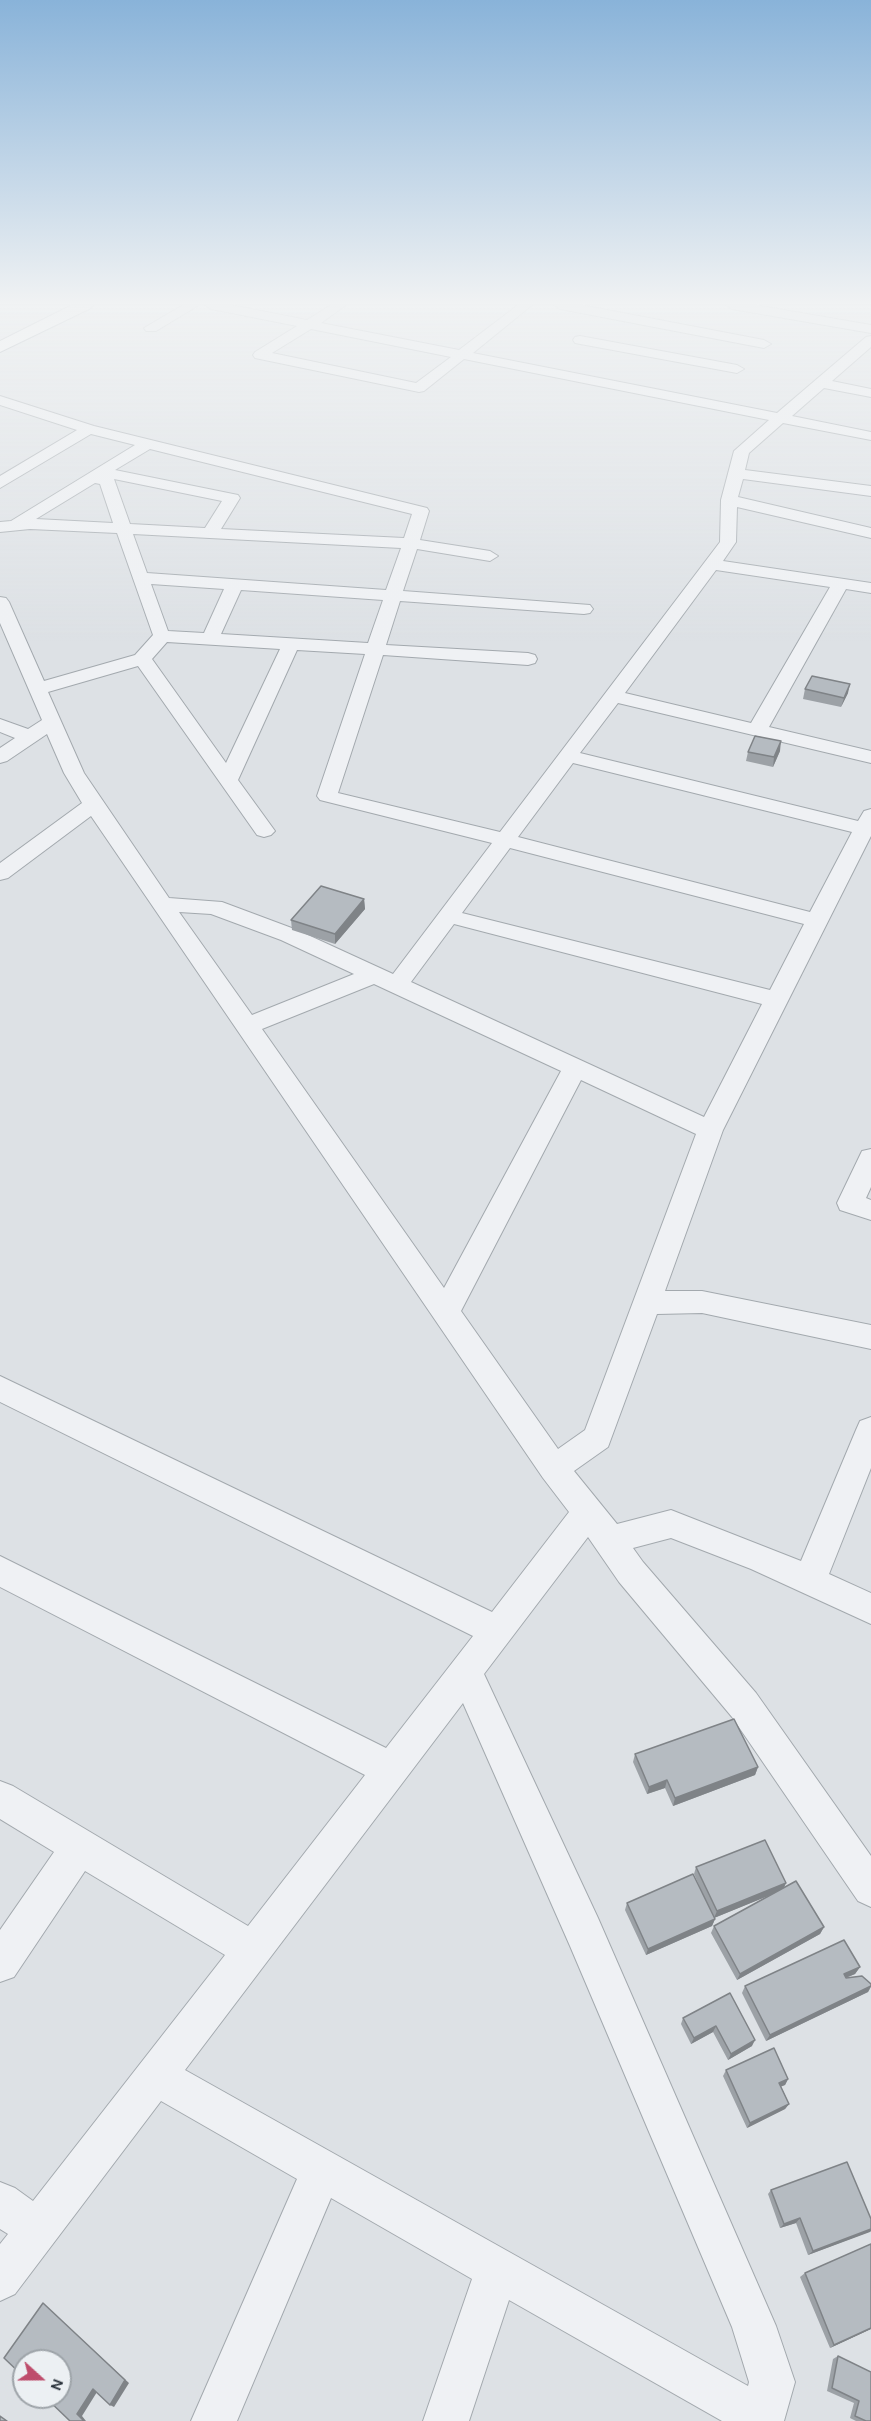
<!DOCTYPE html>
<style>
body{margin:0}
#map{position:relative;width:871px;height:2421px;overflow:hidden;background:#dde1e5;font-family:Karla,sans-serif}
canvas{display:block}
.north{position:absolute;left:12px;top:2349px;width:60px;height:60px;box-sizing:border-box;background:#ecf0f3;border:2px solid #9ea4a9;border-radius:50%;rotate:111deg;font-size:16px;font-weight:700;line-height:24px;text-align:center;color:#28313a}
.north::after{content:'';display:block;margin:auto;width:21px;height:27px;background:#be4d6c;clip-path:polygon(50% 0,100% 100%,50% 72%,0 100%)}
</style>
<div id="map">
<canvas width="871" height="2421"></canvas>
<div class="north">N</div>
</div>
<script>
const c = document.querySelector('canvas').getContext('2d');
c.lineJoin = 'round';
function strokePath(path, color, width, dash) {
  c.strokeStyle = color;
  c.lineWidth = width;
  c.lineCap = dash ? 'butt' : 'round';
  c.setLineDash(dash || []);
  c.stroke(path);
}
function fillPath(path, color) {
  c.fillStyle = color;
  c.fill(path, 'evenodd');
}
const minor = new Path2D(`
 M183,305H199L156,331H146L144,328Z
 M205,305H231L307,320L331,305H346L321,323L459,350L518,305H532L473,353L777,413L866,337L871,336V347L832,381L871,389V397L824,388L792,416L871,432V440L783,423L749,453L745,470L871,486V496L743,479L738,497L871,528V538L737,507L736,542L723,561L871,583V593L846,589L769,727L871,751V763L618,703L580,753L858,821L864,811L871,809V836L723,1130L665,1291H702L871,1325V1349L702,1313L657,1314L608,1447L574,1471L617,1524L671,1510L801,1561L856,1430L860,1421L871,1417V1468L829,1574L871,1593V1624L751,1569L671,1538L633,1548L643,1562L756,1693L871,1856V1907L858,1901L732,1717L619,1582L588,1537L484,1674L598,1918L776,2326L795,2382L784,2421H722L509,2300L469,2421H423L472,2279L331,2198L237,2421H191L297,2179L161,2101L15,2294L0,2301V2244L8,2234L0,2229V2182L15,2188L33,2201L225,1955L85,1871L14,1977L0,1982V1930L54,1852L0,1819V1781L13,1786L248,1926L365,1775L0,1587V1556L386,1748L473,1636L0,1402V1376L492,1612L569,1512L543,1478L91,816L8,878L0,880V863L82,803L64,773L47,734L7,761L0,763V748L15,738L0,732V719L28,729L42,720L0,623V597L6,598L9,602L44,681L135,655L153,635L117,533L30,529L0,532V522L11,521L135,445L91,434L0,488V476L77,430L0,405V396L94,426L427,508L429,511L420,540L490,551L498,556L490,561L417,549L403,591L590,605L593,609L590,613L584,614L400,601L386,645L528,653L535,655L537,659L535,663L528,665L383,655L338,793L500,832L720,542L721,500L734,451L769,420L464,359L424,391L419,392L255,358L253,355L255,352L297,326L211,309ZM311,329L451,357L416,383L272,353ZM150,449L412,514L404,538L221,529L240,498L238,495L115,470ZM114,479L222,501L205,528L130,524ZM95,483L100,484L113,523L36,519ZM133,534L401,548L386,590L147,573ZM716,570L830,587L751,723L625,693ZM151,584L224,589L204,633L168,631ZM241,590L383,600L368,643L221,634ZM167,642L280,649L226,763L152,659ZM297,650L365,654L317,796L320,800L492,843L393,974L297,930L222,902L169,898L84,773L48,692L138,666L257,835L264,837L271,835L275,831L238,780ZM573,763L852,832L810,912L518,837ZM510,848L804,924L770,990L462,913ZM179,912L211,914L281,940L354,974L252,1015ZM454,924L762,1004L704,1117L411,982ZM374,984L561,1071L444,1288L262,1029ZM581,1080L696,1134L585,1430L558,1449L461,1311ZM463,1703L570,1946L732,2327L749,2382L748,2386L185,2070Z
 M554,305H581L764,340L771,344L764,348L560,309Z
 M726,305H755L871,325V333L732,309Z
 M580,336L737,365L744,369L737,373L575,343L573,340L575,337Z
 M871,1149V1187L866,1198L871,1200V1220L840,1210L837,1203L862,1151Z`);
const trunk = new Path2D(`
 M72,305H93L91,308L0,352V341Z`);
const wall = new Path2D(`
 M805,689L848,693L841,707L803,699Z
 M780,751L773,767L746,761L748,752Z
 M364,899L365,909L335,944L292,930L291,920Z
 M635,1754L758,1767L755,1775L673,1806L665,1788L647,1794L633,1762Z
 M696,1867L786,1883L783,1888L824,1927L820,1934L737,1980L711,1933L714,1926L772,1894L714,1918L715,1919L712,1926L646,1955L625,1910L627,1903L705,1899L694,1874Z
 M860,1967L855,1974L846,1978L871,1984V1987L868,1992L766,2041L742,1993L745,1986Z
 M730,1993L752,2046L728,2060L713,2032L691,2044L681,2024L683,2018Z
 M726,2070L788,2079L785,2085L781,2086L789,2104L785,2109L747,2128L723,2076Z
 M771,2190L871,2219V2231L808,2255L796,2223L780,2228L768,2194Z
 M871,2244V2329L830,2348L800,2277L805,2273Z
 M838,2356L871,2421H856L850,2418L854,2403L827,2391L833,2359Z`);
const shadedWall = new Path2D(`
 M850,684L848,693L841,707L844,698Z
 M781,741L780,751L773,767L774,757Z
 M364,899L365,909L335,944V934Z
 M758,1767L755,1775L673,1806L675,1798Z
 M667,1780L665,1788L647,1794L649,1787Z
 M786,1883L783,1890L714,1918L717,1911Z
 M715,1919L712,1926L646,1955L648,1949Z
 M824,1927L820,1934L737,1980L740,1974Z
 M860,1967L855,1974L840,1980L844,1974Z
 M871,1986L868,1992L766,2041L770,2035Z
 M716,2026L713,2032L691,2044L694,2038Z
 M755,2040L752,2046L728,2060L731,2054Z
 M788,2079L785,2085L775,2089L779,2083Z
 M789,2104L785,2109L747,2128L750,2123Z
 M800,2218L796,2223L780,2228L784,2224Z
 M871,2229V2231L870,2232L808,2255L813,2251Z
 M47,2307L129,2383L114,2407L110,2405Z
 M871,2328V2329L830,2348L834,2345Z
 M93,2389L97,2392L82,2416L86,2421H84L77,2414Z`);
const building = new Path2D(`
 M812,676L850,684L844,698L805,689Z
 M755,736L781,741L774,757L748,752Z
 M321,886L364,899L335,934L291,920Z
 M734,1719L758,1767L675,1798L667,1780L649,1787L635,1754Z
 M765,1840L786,1883L717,1911L696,1867Z
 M693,1874L715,1919L648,1949L627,1903Z
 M796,1881L824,1927L740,1974L714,1926Z
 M844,1940L860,1967L844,1974L846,1978L862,1976L871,1984V1986L770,2035L745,1986Z
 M730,1993L755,2040L731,2054L716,2026L694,2038L683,2018Z
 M774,2048L788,2079L779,2083L789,2104L750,2123L726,2070Z
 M847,2162L871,2219V2229L813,2251L800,2218L784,2224L771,2190Z
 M871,2244V2328L834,2345L805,2273Z
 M43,2303L125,2380L110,2405L93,2389L77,2414L84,2421H70L45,2397H60V2361H24V2377L4,2358Z
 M838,2356L871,2372V2421H866L855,2416L859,2401L832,2388Z
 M0,2416L7,2421H0Z`);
strokePath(minor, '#a3a9ae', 2);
strokePath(trunk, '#86909a', 2);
fillPath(minor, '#eff1f4');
fillPath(trunk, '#fff');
fillPath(wall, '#9ca1a6');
fillPath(shadedWall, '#7f8387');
fillPath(building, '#b5bbc1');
strokePath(building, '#7f8387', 1.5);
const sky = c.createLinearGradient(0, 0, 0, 644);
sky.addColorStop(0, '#89b3d9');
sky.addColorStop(0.47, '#f0f2f3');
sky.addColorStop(1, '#f0f2f300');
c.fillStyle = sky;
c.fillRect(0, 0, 871, 644);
</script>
